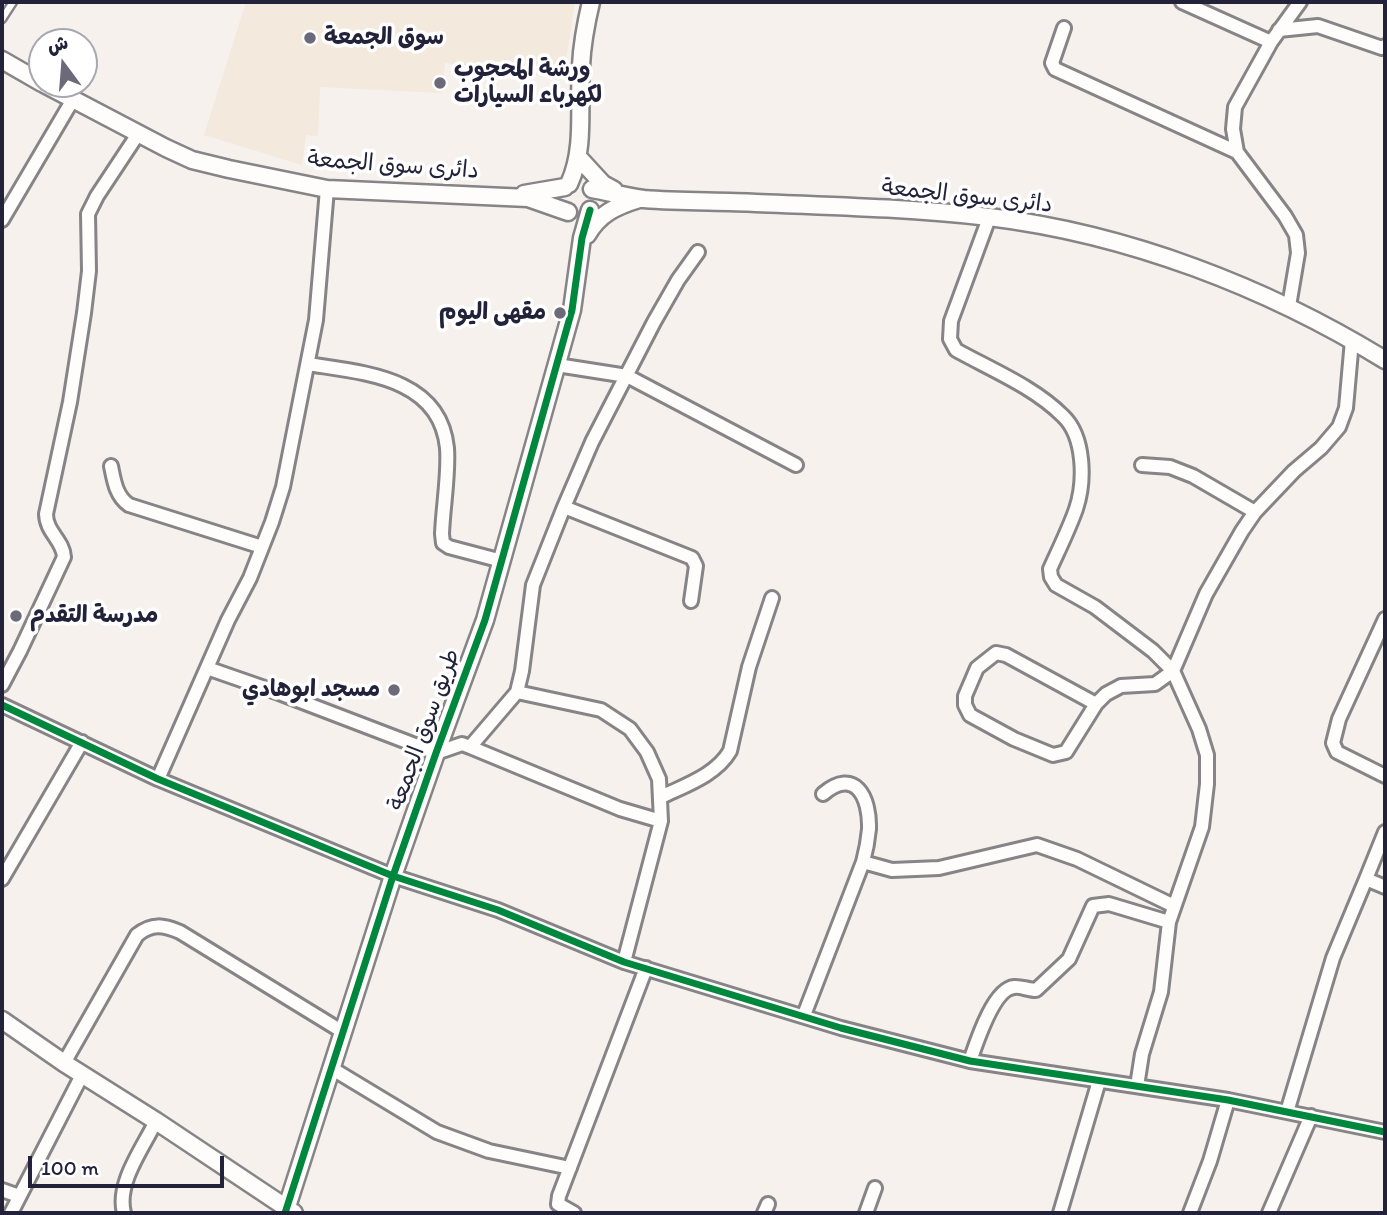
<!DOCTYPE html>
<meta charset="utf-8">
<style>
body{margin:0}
#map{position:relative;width:1387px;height:1215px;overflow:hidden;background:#f6f1ec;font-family:Itim,"Playpen Sans Arabic",sans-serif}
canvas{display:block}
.frame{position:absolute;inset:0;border:4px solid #22223b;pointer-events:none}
.north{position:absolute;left:28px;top:28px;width:70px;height:70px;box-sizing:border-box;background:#fff;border:2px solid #a7a7b1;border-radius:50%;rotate:344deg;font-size:19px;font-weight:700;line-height:28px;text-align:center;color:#22223b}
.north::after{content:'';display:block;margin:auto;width:24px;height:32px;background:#6c6a79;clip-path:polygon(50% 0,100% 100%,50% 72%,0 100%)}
.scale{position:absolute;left:28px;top:1156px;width:196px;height:32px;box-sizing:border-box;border:4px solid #22223b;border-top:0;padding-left:9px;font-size:21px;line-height:24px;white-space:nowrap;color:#22223b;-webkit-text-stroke:5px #fff;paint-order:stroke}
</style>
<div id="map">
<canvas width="1387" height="1215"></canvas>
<div class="frame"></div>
<div class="north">ش</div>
<div class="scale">100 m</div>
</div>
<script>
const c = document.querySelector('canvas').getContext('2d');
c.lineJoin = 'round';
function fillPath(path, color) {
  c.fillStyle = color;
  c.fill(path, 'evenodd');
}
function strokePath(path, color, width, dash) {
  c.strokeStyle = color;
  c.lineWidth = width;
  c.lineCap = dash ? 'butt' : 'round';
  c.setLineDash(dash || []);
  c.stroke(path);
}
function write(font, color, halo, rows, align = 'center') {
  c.font = font + ' Itim,"Playpen Sans Arabic",sans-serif';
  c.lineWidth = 7;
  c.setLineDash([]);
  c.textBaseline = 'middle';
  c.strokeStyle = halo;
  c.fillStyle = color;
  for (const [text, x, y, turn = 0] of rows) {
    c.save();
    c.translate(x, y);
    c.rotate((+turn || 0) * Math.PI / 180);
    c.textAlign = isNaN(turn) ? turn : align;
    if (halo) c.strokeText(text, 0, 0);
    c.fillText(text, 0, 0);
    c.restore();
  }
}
const built = new Path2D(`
 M246,2H575L563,79L445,63L442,93L320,87L318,136L306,135L302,165L204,135Z`);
const lane = new Path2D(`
 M2,19L13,2`);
const street = new Path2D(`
 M1182,2L1271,42
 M1064,28L1052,63L1055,69L1237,152
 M1279,30L1318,26L1382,48L1385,46
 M989,218L951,321L950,339L956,350C992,370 1034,387 1063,416C1085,437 1085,482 1076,509C1069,529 1059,549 1050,569L1051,577L1056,585L1095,607L1153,651L1173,671L1199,729L1207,755V784L1202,827L1169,922L1161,992L1142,1054L1137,1086
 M2,220L72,101
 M1289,306L1298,253L1296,235L1285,216L1237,152L1233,129L1235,107L1271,42L1300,2
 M308,364C364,373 440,377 447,448C449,474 443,507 442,534L443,543L449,547L502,561
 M557,365L627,376L796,465
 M1142,465L1170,467L1193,476L1255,512
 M111,466C114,481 116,496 129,505L262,547
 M564,507L692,558L696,566L691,601
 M1385,619L1339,719L1333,743L1337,752L1385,776
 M996,653L1006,655L1096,704L1066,752L1053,755L1014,739L970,715L965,705V696L977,668Z
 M207,668L279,693L436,753L462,744L470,747L517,692
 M2,685L20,651L64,557C63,540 46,532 46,514L70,402L84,313L89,271L88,214L97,196L138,134
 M1096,704L1106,694L1121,686L1155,684L1173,671L1206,594L1242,531L1255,512L1294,471L1321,448L1339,427L1346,408L1352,340
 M2,705L158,779L393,876L498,910L624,962L841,1028L970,1061L1228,1100L1385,1132
 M470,747L620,809L661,821
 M158,779L228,620L250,578L272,522L283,487L316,320L327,189
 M823,794C855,767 870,797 869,829C868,840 866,851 863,862
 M661,797C686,785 716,775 730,751L749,667L772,598
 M1385,832L1366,879L1385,887
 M2,879L82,742
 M624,962L661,821L659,779L647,752L630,729L601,710L517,692L522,671L533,585L564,507L592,442L654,322L678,280L698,252
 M804,1015L863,862L892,870L939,868L1037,845L1077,859L1174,906
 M970,1061C976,1044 993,989 1014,987C1020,986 1029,990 1036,990L1069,959L1093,906L1109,904L1169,922
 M64,1063L137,935C152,923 163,925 180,932L343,1032
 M331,1068L437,1132L489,1151L570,1168
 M1287,1112L1333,958L1366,879
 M2,1190L19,1196
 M11,1213L82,1075
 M124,1213C116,1183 143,1148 156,1121
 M574,1213L558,1204L559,1196L646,968
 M764,1213L768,1204
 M866,1213L875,1188
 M1060,1213L1099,1081
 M1190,1213L1210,1161L1228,1100
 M1269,1213L1311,1116`);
const secondary = new Path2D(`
 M2,60L42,83
 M44,84L166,148L192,160L229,169L327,189L528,198L568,212
 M580,159L603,184L614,190
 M569,184C586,148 578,104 581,66C582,44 586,23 591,2
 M592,189C609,192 627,197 644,199C681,202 719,201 756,203C833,206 912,208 989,217C1128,234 1266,287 1385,360
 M524,194L565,187
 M587,235C599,214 616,206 639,199
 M2,1020L64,1063L156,1121L294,1213
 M285,1213L393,876L436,753L485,620L572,310L582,238L590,210`);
const cycleway = new Path2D(`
 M2,705L158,779L393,876L498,910L624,962L841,1028L970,1061L1228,1100L1385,1132
 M285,1213L393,876L436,753L485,620L572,310L582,238L590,210`);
const markers = [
 [310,38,7,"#6c6a79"],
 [440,83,7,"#6c6a79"],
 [560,313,7,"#6c6a79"],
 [16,616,7,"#6c6a79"],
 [394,690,7,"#6c6a79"]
];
const poiNames = [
 ["سوق الجمعة",324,38],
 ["ورشة المحجوب",454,70],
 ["لكهرباء السيارات",454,96],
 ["مقهى اليوم",546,313,"right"],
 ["مدرسة التقدم",30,616],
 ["مسجد ابوهادي",380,690,"right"]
];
const streetNames = [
 ["دائرى سوق الجمعة",393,166,4],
 ["دائرى سوق الجمعة",967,197,6],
 ["طريق سوق الجمعة",425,730,-70]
];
fillPath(built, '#f3e9dc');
strokePath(lane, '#868486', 11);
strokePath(street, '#868486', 18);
strokePath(secondary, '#868486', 21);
strokePath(lane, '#fefdfc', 6);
strokePath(street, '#fefdfc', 12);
strokePath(secondary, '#fefdfc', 16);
strokePath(cycleway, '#00873e', 7);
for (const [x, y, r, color] of markers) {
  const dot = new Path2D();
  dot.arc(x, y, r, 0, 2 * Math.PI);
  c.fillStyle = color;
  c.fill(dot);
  strokePath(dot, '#fff', 2.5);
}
write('bold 23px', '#22223b', '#fff', poiNames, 'left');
write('23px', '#22223b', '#fff', streetNames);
</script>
